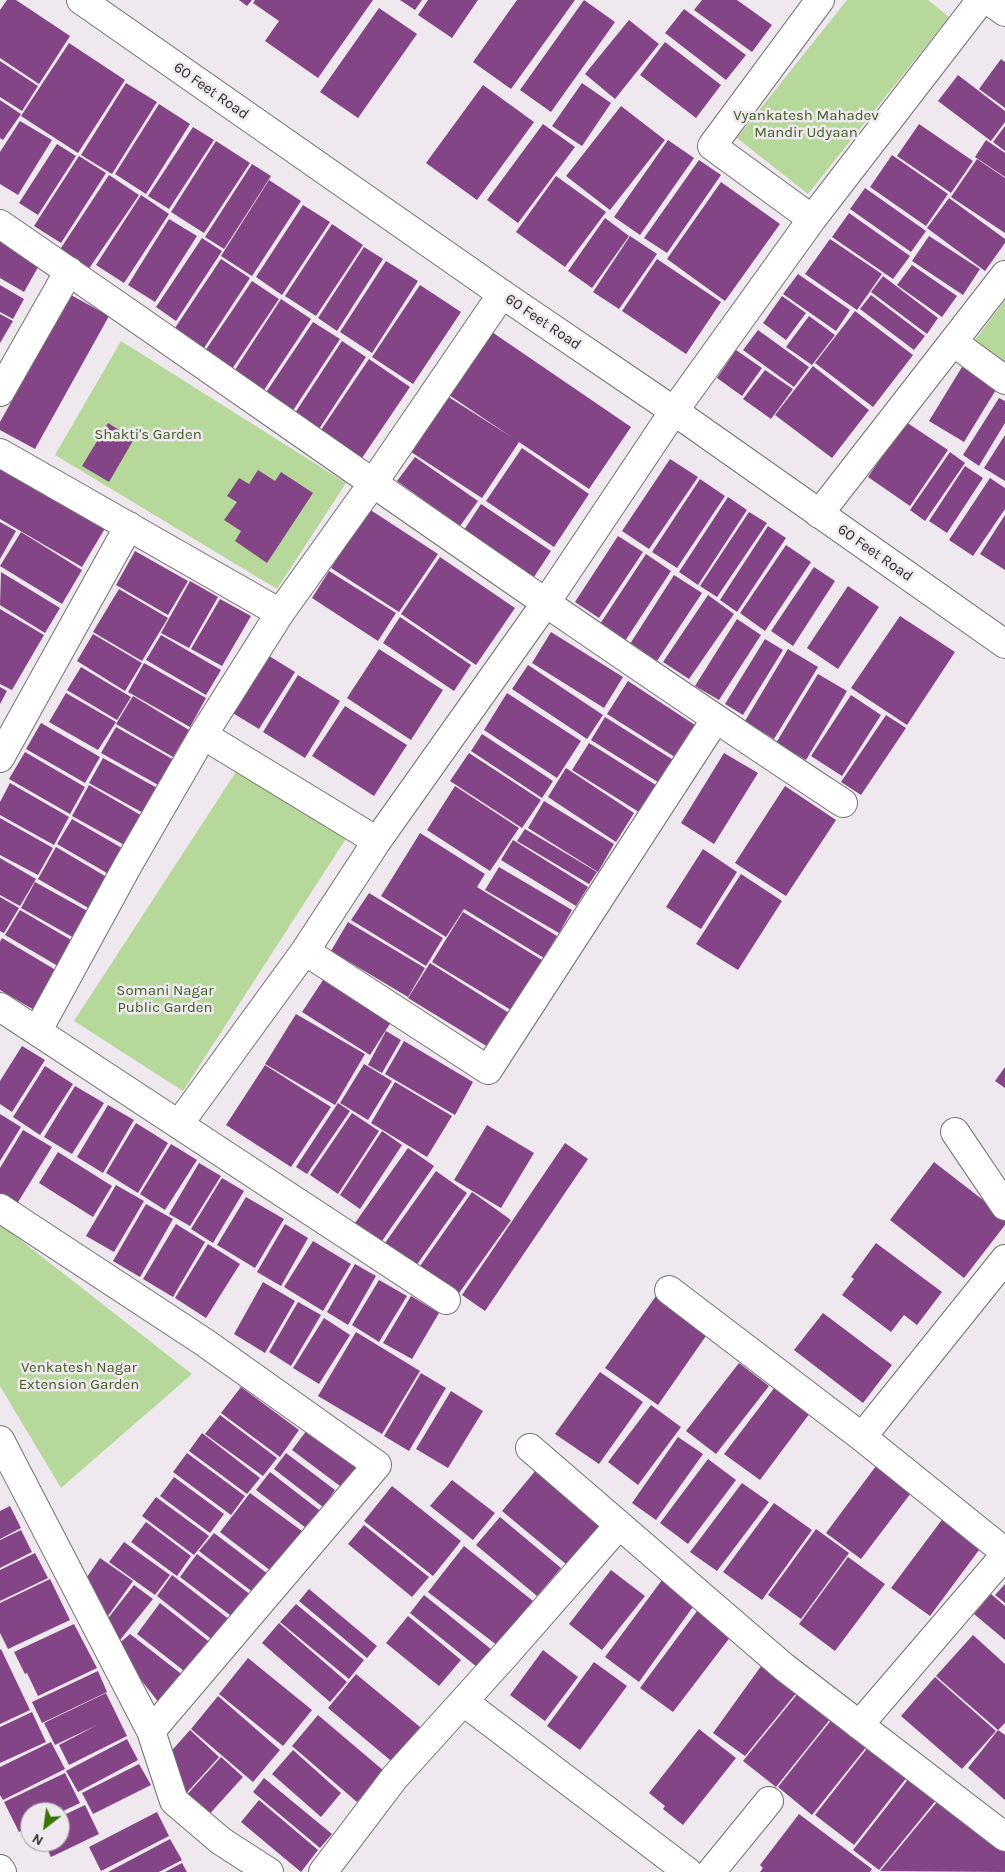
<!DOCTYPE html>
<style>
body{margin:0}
#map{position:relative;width:1005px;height:1872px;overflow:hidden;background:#efe9ef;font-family:Karla,sans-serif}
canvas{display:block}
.north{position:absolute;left:20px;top:1802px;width:50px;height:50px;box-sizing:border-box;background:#efe9ef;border:1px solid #a19da1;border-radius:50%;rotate:210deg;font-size:14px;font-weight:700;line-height:20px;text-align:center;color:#2d2a2d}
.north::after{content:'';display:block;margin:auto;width:18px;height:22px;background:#3a7406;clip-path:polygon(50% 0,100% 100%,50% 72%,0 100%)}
</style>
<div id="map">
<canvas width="1005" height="1872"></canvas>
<div class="north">N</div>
</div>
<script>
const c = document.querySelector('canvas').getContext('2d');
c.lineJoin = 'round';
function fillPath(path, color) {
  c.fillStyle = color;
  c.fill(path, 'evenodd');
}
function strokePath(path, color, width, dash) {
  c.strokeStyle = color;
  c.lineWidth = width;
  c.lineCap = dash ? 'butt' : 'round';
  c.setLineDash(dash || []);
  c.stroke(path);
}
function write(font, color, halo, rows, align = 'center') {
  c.font = font + ' Karla,sans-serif';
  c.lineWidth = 5;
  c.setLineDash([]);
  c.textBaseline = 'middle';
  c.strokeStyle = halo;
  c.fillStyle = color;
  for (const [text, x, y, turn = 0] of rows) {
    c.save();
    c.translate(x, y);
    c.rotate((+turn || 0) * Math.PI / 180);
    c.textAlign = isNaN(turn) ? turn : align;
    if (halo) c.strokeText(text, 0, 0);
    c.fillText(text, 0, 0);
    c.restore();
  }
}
const green = new Path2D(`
 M847,0H928L949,17L808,194L737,138Z
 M1005,300V363L975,340Z
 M121,341L346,483L277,589L55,455Z
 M241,764L349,834L183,1091L74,1021Z
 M0,1224L192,1374L61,1488L0,1386Z`);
const building = new Path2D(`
 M7,0H16L70,36L39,84L0,58V10Z
 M239,0H252L247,6Z
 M255,0H373L318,78L265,41L279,21L253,3Z
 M400,0H422L415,10Z
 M428,0H478L452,38L418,15Z
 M517,0H575L511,89L473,62Z
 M584,0L615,22L551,112L520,90Z
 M702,0H737L772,25L752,52L694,10Z
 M379,8L417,34L358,118L320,92Z
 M684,9L746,55L726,80L665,33Z
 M629,20L659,44L615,99L585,74Z
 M665,42L721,85L696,118L640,75Z
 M69,43L125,80L78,153L21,116Z
 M1001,59L1005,62V108L979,89Z
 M0,61L38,86L22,111L0,97Z
 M958,75L1005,111V122L991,141L938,101Z
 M126,83L157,102L112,174L81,155Z
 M582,83L611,103L582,146L552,126Z
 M483,85L534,122L477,200L426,163Z
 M0,100L21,114L3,140L0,138Z
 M159,104L190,124L146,194L115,174Z
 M621,106L665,140L610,210L566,176Z
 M20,121L52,140L18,195L0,184V152Z
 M543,124L575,147L518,223L487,200Z
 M919,124L973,161L951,193L897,156Z
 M1005,126V151L993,142Z
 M193,127L214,140L169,209L148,196Z
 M668,140L694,158L640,235L614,217Z
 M986,140L1005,153V177L975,157Z
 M216,141L250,163L204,233L171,212Z
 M57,144L76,156L38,215L19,203Z
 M892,155L948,194L926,226L870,187Z
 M79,156L106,173L61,243L34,226Z
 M977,159L1005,178V233L951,197Z
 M699,160L721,175L667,253L644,238Z
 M252,164L271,176L224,249L205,237Z
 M109,175L139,195L88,270L59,251Z
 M556,176L606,212L565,267L516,232Z
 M269,180L301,201L252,276L221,256Z
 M721,182L780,224L725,301L667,259Z
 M865,188L926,231L911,252L850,209Z
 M141,195L169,214L124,283L96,265Z
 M949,198L1005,239V243L985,271L927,228Z
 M303,205L330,222L282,295L256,277Z
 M849,213L910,256L893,279L832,237Z
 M605,218L629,236L592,288L568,271Z
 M169,219L197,236L155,302L128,285Z
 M332,224L363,245L316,316L285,296Z
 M630,236L657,254L619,309L593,292Z
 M929,236L980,269L963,295L912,261Z
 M0,238L41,262L24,292L0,278Z
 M202,238L222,251L176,321L156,307Z
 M830,239L882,274L857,310L805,274Z
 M364,247L383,259L337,331L318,318Z
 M221,259L250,278L202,351L173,331Z
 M657,259L721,302L686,354L622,311Z
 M386,261L418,281L372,353L340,332Z
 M912,265L957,296L942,317L897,285Z
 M798,274L850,310L836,331L783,294Z
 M883,276L938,318L927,334L871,292Z
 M252,281L279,299L230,372L203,354Z
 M0,285L24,299L13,319L0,312Z
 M420,285L461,312L413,384L372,357Z
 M71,295L109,316L35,449L0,430V422Z
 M871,295L925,336L914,350L860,309Z
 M782,296L806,313L786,340L763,323Z
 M281,299L311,319L262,393L233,373Z
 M855,311L913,355L873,407L815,363Z
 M0,314L13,321L0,343Z
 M809,316L835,335L812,365L786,347Z
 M313,322L340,339L292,412L265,394Z
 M489,330L631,427L589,489L519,442L482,498L411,452L447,396L513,438L446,393Z
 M758,330L809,367L794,387L743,350Z
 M342,341L366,357L319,429L295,413Z
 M736,350L762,368L742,396L717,378Z
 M369,359L410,387L362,458L321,430Z
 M813,366L869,410L832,458L775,415Z
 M962,367L997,388L964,442L929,421Z
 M765,370L793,389L771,419L743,399Z
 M999,398L1005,401V423L979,466L963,455Z
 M906,422L948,450L910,506L868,477Z
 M108,423L134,439L109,482L82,466Z
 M1005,435V481L984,468Z
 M522,448L589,494L554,547L486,501Z
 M950,452L965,463L925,521L910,510Z
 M415,457L478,501L460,526L397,481Z
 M670,459L698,477L649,549L622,531Z
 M0,461L107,525L82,567L0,519Z
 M965,466L983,478L947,533L929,521Z
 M258,470L275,481L281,472L313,493L267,563L235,541L241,531L224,520L237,502L227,496L239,478L249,484Z
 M990,478L1005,488V509L973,556L949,540Z
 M700,479L725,496L677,568L652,552Z
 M728,497L747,510L698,585L679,572Z
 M481,504L551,551L534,577L464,530Z
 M369,509L438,554L399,612L331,568Z
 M749,512L767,523L717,597L700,586Z
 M1005,515V570L980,554Z
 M0,522L16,531L0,559Z
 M768,526L786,538L737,612L720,600Z
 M21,532L82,570L62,604L0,566Z
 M618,536L643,552L599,618L575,602Z
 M786,545L811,562L765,631L740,613Z
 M135,551L188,581L168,615L116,585Z
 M646,554L671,571L625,641L600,624Z
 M440,557L515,608L476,665L401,614Z
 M814,567L835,581L793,646L771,631Z
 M329,571L396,613L378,641L312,598Z
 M1,572L60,608L45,633L0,605Z
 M674,575L702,593L657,661L630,644Z
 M190,581L218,597L189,648L161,633Z
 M848,586L879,607L838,669L807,648Z
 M119,589L168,618L142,661L93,632Z
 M708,595L734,614L689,679L663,662Z
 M220,599L251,616L222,666L191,649Z
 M0,609L44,635L12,690L0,684Z
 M900,616L955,652L907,725L851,688Z
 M400,617L471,665L454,691L383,643Z
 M737,619L761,635L719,700L695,686Z
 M551,632L623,677L604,708L532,663Z
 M93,634L142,663L125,691L77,661Z
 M161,635L221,670L206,695L146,660Z
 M765,639L783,650L743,715L725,704Z
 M379,649L443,690L411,740L347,698Z
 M788,649L818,667L774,739L745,721Z
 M266,654L295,672L259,729L231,712Z
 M144,663L206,698L190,727L128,692Z
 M528,665L603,715L587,739L512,689Z
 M81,667L131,697L117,720L67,690Z
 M818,674L847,691L806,760L776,743Z
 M298,675L340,701L305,758L263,732Z
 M628,681L698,727L678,759L607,714Z
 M0,687L7,691L0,704Z
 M66,693L116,722L98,750L49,722Z
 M507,693L581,741L557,778L484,730Z
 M851,695L881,715L842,776L811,756Z
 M133,696L189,730L173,757L116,724Z
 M345,706L407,745L374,796L312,756Z
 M886,715L906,728L861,795L841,782Z
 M605,717L675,761L661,784L591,740Z
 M41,723L100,757L85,783L26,749Z
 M116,727L174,760L160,786L101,753Z
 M482,734L553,781L542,798L471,751Z
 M589,743L659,787L642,814L572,770Z
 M25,752L85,787L70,814L9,779Z
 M469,753L541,800L522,828L450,781Z
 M724,753L758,773L714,844L681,823Z
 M103,758L159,789L145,814L89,783Z
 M566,768L634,813L616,842L548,797Z
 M10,783L69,817L54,845L0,815V802Z
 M89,785L144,817L128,847L72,816Z
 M455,786L519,828L490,871L427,830Z
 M785,786L836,820L786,896L735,863Z
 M544,801L614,844L598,872L528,828Z
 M0,818L53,848L38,875L0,855Z
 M72,819L127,851L112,876L57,844Z
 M525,829L597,872L589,884L517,841Z
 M420,833L485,874L477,887L557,936L544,958L464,909L446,937L381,896Z
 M513,840L588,887L576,906L501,860Z
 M56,847L110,879L92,910L38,879Z
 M703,849L737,872L701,929L666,907Z
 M0,858L36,879L20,906L0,895Z
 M499,867L572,910L559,933L485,890Z
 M741,874L782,901L738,970L696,944Z
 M35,882L91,913L76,939L21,908Z
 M369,893L443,938L426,966L351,920Z
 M0,897L19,908L4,933L0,931Z
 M20,910L78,944L63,969L5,935Z
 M463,912L542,960L511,1010L432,962Z
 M348,922L425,968L408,997L331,951Z
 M2,938L59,972L36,1011L0,990V942Z
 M430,963L509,1013L488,1047L408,998Z
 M325,977L393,1019L370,1055L302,1012Z
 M296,1014L365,1054L335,1105L265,1064Z
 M386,1031L401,1040L382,1073L368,1065Z
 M404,1041L473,1082L455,1115L385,1074Z
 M22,1046L45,1060L12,1112L0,1104V1081Z
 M364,1064L392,1081L368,1120L340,1103Z
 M265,1065L331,1107L291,1167L226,1125Z
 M45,1066L73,1084L40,1135L13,1117Z
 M1005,1067V1088L995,1081Z
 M395,1082L452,1116L427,1157L371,1123Z
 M75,1086L104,1103L72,1154L44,1137Z
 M338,1103L350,1111L307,1174L296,1167Z
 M108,1105L134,1120L103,1173L77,1157Z
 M352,1113L379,1131L338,1194L310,1175Z
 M0,1114L21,1127L0,1161Z
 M136,1123L168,1143L138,1193L106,1173Z
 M487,1125L534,1153L501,1208L454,1180Z
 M23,1130L52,1147L15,1207L0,1198V1168Z
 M382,1131L402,1145L360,1209L340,1195Z
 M565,1143L588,1159L485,1311L462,1295Z
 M171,1144L197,1160L165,1210L140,1194Z
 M408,1148L434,1166L382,1241L355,1223Z
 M58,1152L112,1186L93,1217L39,1183Z
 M934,1162L1005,1217V1225L964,1278L890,1220Z
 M199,1163L221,1176L190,1226L169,1214Z
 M436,1171L467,1193L416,1266L385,1243Z
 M222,1178L244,1191L213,1243L191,1229Z
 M116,1185L144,1201L114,1252L86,1236Z
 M472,1192L511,1220L457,1296L418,1269Z
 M246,1197L284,1219L255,1268L217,1245Z
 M146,1204L173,1219L140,1277L113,1261Z
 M176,1224L205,1242L173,1297L143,1279Z
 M285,1224L308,1238L281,1286L257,1272Z
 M313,1241L351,1264L323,1311L284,1287Z
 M876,1243L942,1292L917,1325L904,1315L891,1332L842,1295L854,1279L851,1277Z
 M208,1244L240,1264L206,1318L175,1298Z
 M355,1264L376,1276L348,1325L327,1312Z
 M379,1280L407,1296L379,1342L352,1325Z
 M263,1282L295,1301L265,1353L234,1334Z
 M411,1296L439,1313L412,1359L383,1343Z
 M656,1296L708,1333L658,1405L605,1368Z
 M298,1302L321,1315L291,1366L269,1352Z
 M823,1313L892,1365L863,1403L794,1350Z
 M324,1318L350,1335L319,1384L293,1368Z
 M356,1332L420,1371L382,1434L318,1396Z
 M739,1363L769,1386L716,1454L686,1431Z
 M600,1372L643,1402L599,1464L555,1434Z
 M421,1373L446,1388L409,1451L384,1436Z
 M241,1387L299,1430L280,1457L221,1413Z
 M775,1387L810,1413L760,1480L724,1454Z
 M451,1391L483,1411L448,1468L416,1449Z
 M651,1405L681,1427L638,1485L608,1462Z
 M220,1415L277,1458L263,1476L205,1434Z
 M307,1430L359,1469L344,1489L292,1450Z
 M202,1433L260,1478L247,1494L189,1451Z
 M678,1437L703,1454L656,1520L632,1503Z
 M187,1453L245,1496L231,1515L173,1472Z
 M286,1453L335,1490L323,1507L274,1469Z
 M708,1459L736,1480L688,1544L660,1523Z
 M879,1462L914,1489L861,1559L826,1533Z
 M536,1470L606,1528L572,1569L502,1511Z
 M270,1472L323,1513L310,1531L256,1490Z
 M174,1477L224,1514L210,1533L160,1496Z
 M452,1480L495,1513L473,1540L430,1506Z
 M742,1483L769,1502L717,1571L690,1552Z
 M392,1486L461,1541L433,1576L364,1521Z
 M250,1493L306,1534L275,1574L220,1532Z
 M156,1497L209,1536L194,1555L142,1516Z
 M774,1503L812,1530L762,1600L723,1572Z
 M10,1506L21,1528L0,1539V1511Z
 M500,1517L561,1568L537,1596L476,1545Z
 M944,1517L982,1546L930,1616L891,1588Z
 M146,1522L191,1556L177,1576L131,1542Z
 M364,1525L429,1577L412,1597L348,1544Z
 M816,1529L849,1553L801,1619L768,1595Z
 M21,1530L32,1552L0,1568V1540Z
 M214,1533L268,1574L254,1593L199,1551Z
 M124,1542L170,1575L155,1595L109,1562Z
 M464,1546L533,1601L498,1646L428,1592Z
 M35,1553L48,1578L0,1601V1570Z
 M197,1554L251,1595L234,1618L180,1577Z
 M848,1557L885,1584L835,1651L799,1624Z
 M100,1558L133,1581L108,1616L95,1607L89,1593L87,1577Z
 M611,1570L645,1596L602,1650L569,1624Z
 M172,1575L230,1620L214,1641L157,1596Z
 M50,1579L70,1620L8,1649L0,1633V1603Z
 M662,1580L695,1604L639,1682L605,1657Z
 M1005,1584V1603L995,1595Z
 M134,1585L153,1599L120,1640L102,1626Z
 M309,1589L377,1646L367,1658L299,1601Z
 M991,1594L1005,1606V1640L974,1614Z
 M424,1595L497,1654L482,1671L410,1613Z
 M160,1603L212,1644L188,1674L137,1634Z
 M296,1604L364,1660L349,1679L280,1622Z
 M697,1611L731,1636L673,1712L640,1688Z
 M408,1616L461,1660L439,1686L386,1643Z
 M279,1623L347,1682L330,1702L262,1643Z
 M74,1624L97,1668L38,1696L27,1673L25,1674L14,1652Z
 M130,1634L184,1676L160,1704L115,1647Z
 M973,1635L1005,1664V1723L998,1730L936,1676Z
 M1,1649L30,1710L0,1724V1650Z
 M543,1650L578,1677L545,1721L510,1695Z
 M248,1658L312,1710L283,1746L219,1694Z
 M594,1662L627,1686L580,1750L547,1726Z
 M764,1662L802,1686L745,1756L713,1733Z
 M98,1671L107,1692L42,1723L32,1702Z
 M356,1674L425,1731L396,1765L328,1708Z
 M935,1677L996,1731L962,1769L901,1716Z
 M803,1687L835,1713L776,1787L743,1761Z
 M106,1693L127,1736L69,1765L59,1745L97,1725L55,1745L44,1723Z
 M218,1696L280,1750L253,1782L191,1729Z
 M32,1712L46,1742L0,1763V1727Z
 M836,1714L871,1741L812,1815L778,1787Z
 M318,1715L384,1771L357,1802L292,1746Z
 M699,1729L736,1758L683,1825L663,1809L665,1806L649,1793Z
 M190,1730L219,1757L183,1797L167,1756Z
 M998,1730L1005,1735V1800L968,1768Z
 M127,1739L138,1760L78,1792L66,1771Z
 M51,1742L65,1769L3,1800L0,1795V1767Z
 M872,1742L911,1772L854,1845L815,1815Z
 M293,1750L341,1793L321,1817L272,1774Z
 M221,1757L243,1777L205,1819L183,1799Z
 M139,1764L151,1785L93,1814L82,1793Z
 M65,1773L80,1803L61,1812H30V1827L19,1832L4,1802Z
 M913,1773L941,1794L879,1870L853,1850Z
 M264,1778L332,1834L320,1848L253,1792Z
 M941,1797L1005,1851V1872L880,1871Z
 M259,1800L318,1850L301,1872L241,1822Z
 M85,1805L99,1834L51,1857L44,1842H60V1817Z
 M157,1812L169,1836L101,1871L89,1847Z
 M799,1814L872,1869L870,1872H760L763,1868L760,1865Z
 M170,1839L182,1860L159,1872H108Z
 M182,1863L187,1872H165Z`);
const street = new Path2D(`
 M988,0L1005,12
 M812,219L712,146L820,0
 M0,224C281,417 558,616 843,803
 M953,342L1005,380
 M0,392L69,271
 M0,453L280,613
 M819,514L1005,275
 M203,735L377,841
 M0,758L129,526
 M305,951L488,1070L715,720
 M0,1007L446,1300
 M38,1030L128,865L203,735L280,613L373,483L502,294
 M179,1124L305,951L377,841L545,604L674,411L812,219L981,0
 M955,1132L1005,1206
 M0,1208L204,1342L377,1465L151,1731
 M669,1290L862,1437L1005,1552
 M862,1437L1005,1259
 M0,1440L151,1731L174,1801L221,1841L269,1872
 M530,1448L784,1667L1005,1837
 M464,1702L688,1872
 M859,1725L1005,1555
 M0,1869L2,1872
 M323,1872L395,1777L507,1653L619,1525
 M711,1872L769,1801`);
const secondary = new Path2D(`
 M81,0L502,294L674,411L1005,644`);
const streetNames = [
 ["60 Feet Road",211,91,35],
 ["60 Feet Road",543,322,34],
 ["60 Feet Road",875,553,35]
];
const parkNames = [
 ["Vyankatesh Mahadev",806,116],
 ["Mandir Udyaan",806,133],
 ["Shakti's Garden",148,435],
 ["Somani Nagar",165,991],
 ["Public Garden",165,1008],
 ["Venkatesh Nagar",79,1368],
 ["Extension Garden",79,1385]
];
fillPath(green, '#b7d89b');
fillPath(building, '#844587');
strokePath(street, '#746f74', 30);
strokePath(secondary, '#746f74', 30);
strokePath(street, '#fff', 28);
strokePath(secondary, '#fff', 28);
write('15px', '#2d2a2d', '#efe9ef', streetNames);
write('15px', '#3f5c21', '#efe9ef', parkNames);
</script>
